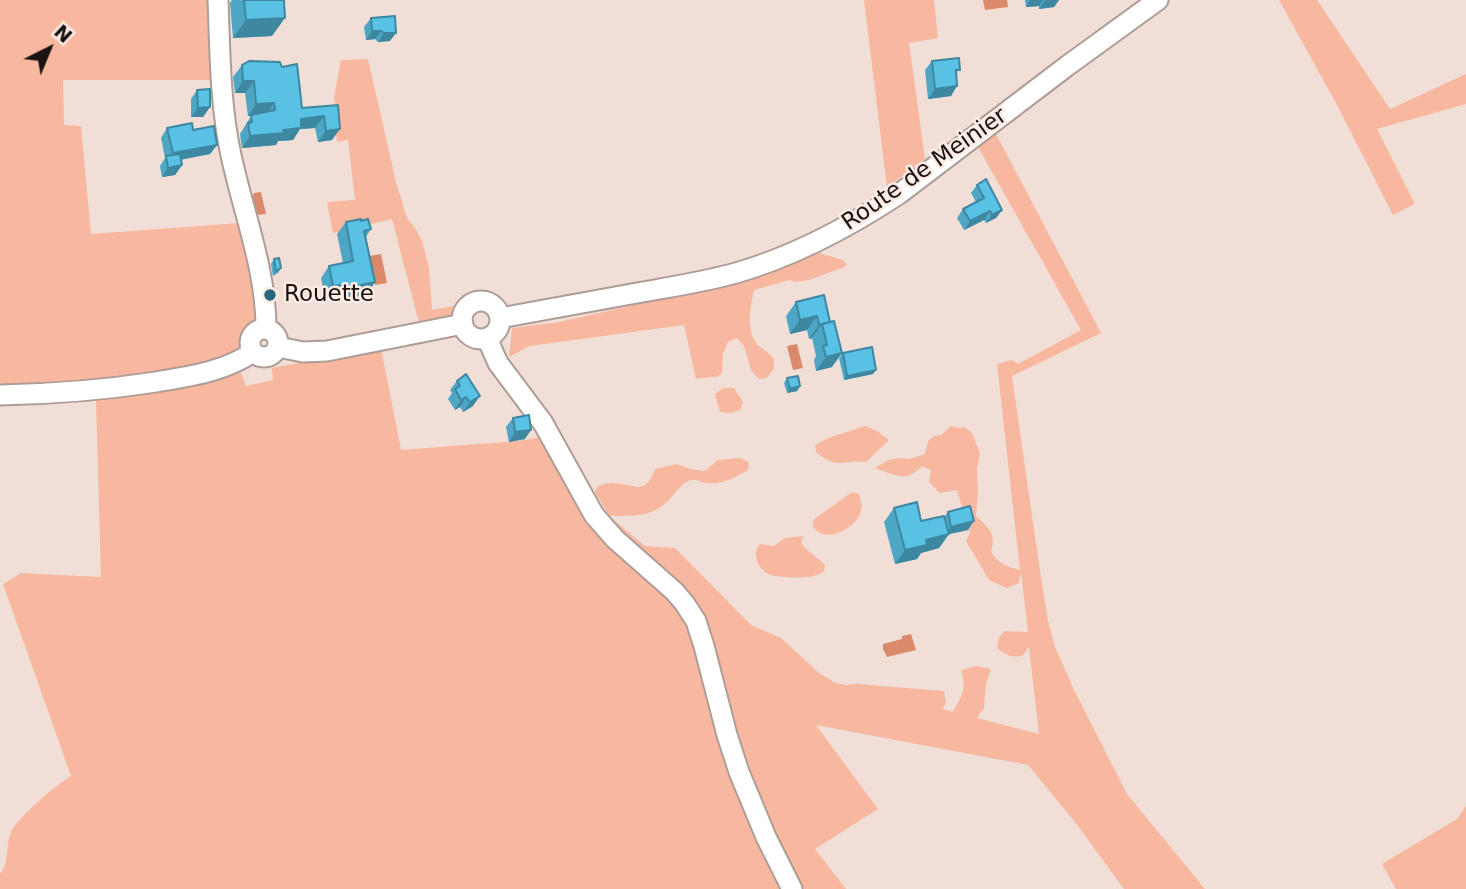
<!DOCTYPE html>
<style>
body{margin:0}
#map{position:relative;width:1466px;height:889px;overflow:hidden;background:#f0ded7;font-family:"DejaVu Sans",sans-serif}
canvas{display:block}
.north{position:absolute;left:14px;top:14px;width:70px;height:70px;-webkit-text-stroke:5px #fdebe4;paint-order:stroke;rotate:43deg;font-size:19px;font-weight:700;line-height:28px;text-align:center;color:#181210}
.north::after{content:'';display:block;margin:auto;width:24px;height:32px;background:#181210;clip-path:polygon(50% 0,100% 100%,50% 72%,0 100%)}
</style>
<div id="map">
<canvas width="1466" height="889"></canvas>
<div class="north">N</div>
</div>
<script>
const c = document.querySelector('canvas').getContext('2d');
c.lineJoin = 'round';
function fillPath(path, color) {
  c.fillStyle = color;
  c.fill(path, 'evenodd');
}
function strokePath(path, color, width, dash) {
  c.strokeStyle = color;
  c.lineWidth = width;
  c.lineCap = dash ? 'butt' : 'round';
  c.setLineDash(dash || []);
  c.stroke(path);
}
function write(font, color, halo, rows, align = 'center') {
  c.font = font + ' "DejaVu Sans",sans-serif';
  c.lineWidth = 5;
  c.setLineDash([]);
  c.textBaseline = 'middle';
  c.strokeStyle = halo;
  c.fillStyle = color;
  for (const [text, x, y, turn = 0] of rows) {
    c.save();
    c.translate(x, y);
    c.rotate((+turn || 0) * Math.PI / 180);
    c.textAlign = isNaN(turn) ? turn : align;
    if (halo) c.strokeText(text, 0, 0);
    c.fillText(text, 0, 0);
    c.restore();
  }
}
const green = new Path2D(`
 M0,0H212L215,80H63L64,125L81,126L91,234L240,223L257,310L255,321L240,346L236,351L215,363L123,380L0,388Z
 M864,0H934L938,38L909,43L925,159L887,187Z
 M1279,0H1317L1390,109L1466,74V104L1377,129L1415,204L1393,215L1336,103Z
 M368,59L396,182L407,218L415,228L422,241L429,268L432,310L453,306L455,314L419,323L392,219L333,233L327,202L355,200L348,140L337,142L335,124L338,121L334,97L341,60Z
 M996,134L1101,333L1012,376L1039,564L1048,621L1055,647L1073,688L1127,794L1205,889H1124L1075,822L1028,765L816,725L878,809L815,849L846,889H802L748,778L706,630L618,531L595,492L597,487C602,485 608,482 613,483C635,484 645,497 655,469L677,464L690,469L705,471L718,460L740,458L749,462L748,470C736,477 722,485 707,483C702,483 696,479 691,480C679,483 672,500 662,506C646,518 627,515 609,516L645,546L675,548L751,625L781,638L819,673L836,683L846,685L857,684L944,691L946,702L943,709L953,712C962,694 967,691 961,670L976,666L991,669L986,684L984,708L977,718L1039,734L1029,647L1022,656C1012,658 1005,655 997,648L999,638L1004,631L1028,632L1021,572L1019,583L1007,588L989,580L966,541L970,533L957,490L940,493L929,482L931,470L922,466C906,483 895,475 875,468L888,460L899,458L910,459L925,454L928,441L934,436L941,435L951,426L959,428L965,427L972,433L980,453L977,469L978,493L976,516C988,527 997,534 991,551C996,563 1008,567 1020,570L997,364L1012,360L1018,364L1081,330L978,147L988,138Z
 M816,252L843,260L847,265L842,268L809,280L795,282L789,280L754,290C750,308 745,334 760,347C765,351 770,354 774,359V368L767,378L759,379L751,370L744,346L737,338L728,342L723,354L722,373L717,377H711L696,379L684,325L530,346L509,357L512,328L559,322L692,292Z
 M381,348L401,450L518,441L543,437L646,575L686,618L783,889H0V874C10,862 5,846 11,832C16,819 58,783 71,776L3,584L21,573L101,577L96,399L241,373L246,386L273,380L272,368Z
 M723,388H734L743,402L740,410L730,413L720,412L715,394Z
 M865,426L877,431L889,440L866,462C843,459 838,471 816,452L815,445L828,438Z
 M852,492L859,494C860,499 863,506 861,511C858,525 836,538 823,534C818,532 817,531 813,527V520Z
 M804,536L801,542C804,550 818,557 825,565C824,570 825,571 820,574C811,579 780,578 771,575C758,570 751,555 760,544L774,546L785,538Z
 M1466,806V889H1396L1382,864L1457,819Z`);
const water = new Path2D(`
 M983,0H1007L1008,7L985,10Z
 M261,192L266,214L256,215L253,196L254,193Z
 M381,254L387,283L375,285L369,256Z
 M797,344L803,368L793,370L787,346Z
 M911,634L916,650L887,657L883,649V644L902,639V636Z`);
const minor = new Path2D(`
 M218,0C220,51 220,105 231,155C243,212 266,269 266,328
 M462 320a19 19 0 1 1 38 0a19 19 0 1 1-38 0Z
 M500,318C546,310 591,301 637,293C670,287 704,282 736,273C795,256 849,227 899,194L1067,66L1158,0
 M250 343a14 14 0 1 1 28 0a14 14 0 1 1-28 0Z
 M487,338L498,363L543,423L594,515L615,539L675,592L685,604L696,621L704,646L727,735L739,772L766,837L792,889
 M278,347L303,352L327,351L463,324
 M0,395C52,394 104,390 156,382C190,376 224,372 253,352`);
const wall = new Path2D(`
 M232,0H284L272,36L233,38L230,3Z
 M1025,0H1059L1054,7L1039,9V6L1026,7Z
 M395,16L390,41L378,42L375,39L366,40L364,27L371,18Z
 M932,61L956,75L951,96L928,99L925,70Z
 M242,65L302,108L338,105L332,140L318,142L315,128L300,129L293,140L278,141L276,145L242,148L240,134L251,116H248L245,93H235L233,77Z
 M197,90L210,107L203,117H191V99Z
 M167,128L193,130L217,145L210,154L181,160L182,165L175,175L162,177L160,166L165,158L161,138Z
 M977,185L1002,210L996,218L986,223L984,220L964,230L957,218L963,209L976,202L971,193Z
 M346,222L371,229L366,237L375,282L366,295L333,301V297L325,298L321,278L329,266L343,263L337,234Z
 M274,259L281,268L278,273L273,276L271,264Z
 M824,295L832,367L816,371L814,360L816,356L812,338L809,339L807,330L790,334L786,316L796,302Z
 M843,353L873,374L844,380L839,358Z
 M787,378L800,386L797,391L787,393L784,383Z
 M457,381L473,406L463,412L460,407L455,410L448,399L452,393L450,390Z
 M513,418L525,439L509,442L506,427Z
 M894,508L921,521L944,517L948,512L968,530L949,534L939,548L921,553L917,559L895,564L884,522Z`);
const shadedWall = new Path2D(`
 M1030,0H1043L1039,6L1026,7Z
 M1045,0H1059L1054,7L1039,9Z
 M285,18L272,36L233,38L246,20Z
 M372,31H381L375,39L366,40Z
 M384,33H396L390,41L378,42Z
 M243,81H254L245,93H235Z
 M957,86L951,96L928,99L935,89Z
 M274,103L266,115L248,116L256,104Z
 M210,107L203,117H191L198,108Z
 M324,116L315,128L300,129L293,140L278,141L276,145L242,148L250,136L283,130L301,119Z
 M340,129L332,140L318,142L326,131Z
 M217,145L210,154L166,162L173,153Z
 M182,165L175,175L162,177L168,168Z
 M1002,210L996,218L986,223L992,215Z
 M990,211L984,220L964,230L970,221Z
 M375,282L366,295L333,301L342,289Z
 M341,285L333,297L325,298L333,286Z
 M817,316L807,330L790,334L800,320Z
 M822,324L812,338L809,339L819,325Z
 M842,353L832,367L816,371L826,357Z
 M876,370L873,374L844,380L847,376Z
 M800,386L797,391L787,393L790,389Z
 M480,396L473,406L463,412L470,402Z
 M466,397L460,407L455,410L461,400Z
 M531,430L525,439L509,442L515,432Z
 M974,521L968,530L949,534L939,548L921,553L917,559L895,564L905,550L926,540L945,535L951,527Z`);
const building = new Path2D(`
 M244,0H284L285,18L246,20Z
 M395,16L396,33H384L381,31H372L371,18Z
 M959,58L960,70H956L957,86L935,89L932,61Z
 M249,61L280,62L282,67L297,64L302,108L338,105L340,129L326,131L324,116L301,119V128L283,130L284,133L250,136L248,123L252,122L251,115L275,110L274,103L256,104L254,81H243L242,65Z
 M210,89V107L198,108L197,90Z
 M192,123L193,130L214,126L217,145L173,153L167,128Z
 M180,154L182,165L168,168L166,156Z
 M986,179L1002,210L992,215L990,211L970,221L963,209L984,198L977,185Z
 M361,219V221L368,219L371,229L364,231L375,282L342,289L341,285L333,286L329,266L353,261L346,222Z
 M279,258L281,268L276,271L274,259Z
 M824,295L830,322L819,325L817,316L800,320L796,302Z
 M834,321L842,353L826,357L823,346L827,345L822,324Z
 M872,347L876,370L847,376L843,353Z
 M466,374L480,396L470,402L466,397L461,400L455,389L460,386L457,381Z
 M798,376L800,386L790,389L787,378Z
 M529,415L531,430L515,432L513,418Z
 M917,502L921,521L944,516L949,534L926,540L927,545L905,550L894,508Z
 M970,506L974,521L951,527L948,512Z`);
const markers = [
 [270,295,7,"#28687d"]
];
const streetNames = [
 ["Route de Meinier",925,170,-35]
];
const poiNames = [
 ["Rouette",284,295]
];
fillPath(green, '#f8b89f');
fillPath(water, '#da8a6a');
strokePath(minor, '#ae9d97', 23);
strokePath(minor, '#fff', 19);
fillPath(wall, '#4ca6c4');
fillPath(shadedWall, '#3e87a0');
fillPath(building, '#58c1e4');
strokePath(building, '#3e87a0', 2);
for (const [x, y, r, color] of markers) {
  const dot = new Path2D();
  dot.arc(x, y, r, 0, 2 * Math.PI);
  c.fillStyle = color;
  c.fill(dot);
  strokePath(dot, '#fdebe4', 2.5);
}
write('23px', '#181210', '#fdebe4', streetNames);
write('23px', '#181210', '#fdebe4', poiNames, 'left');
</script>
